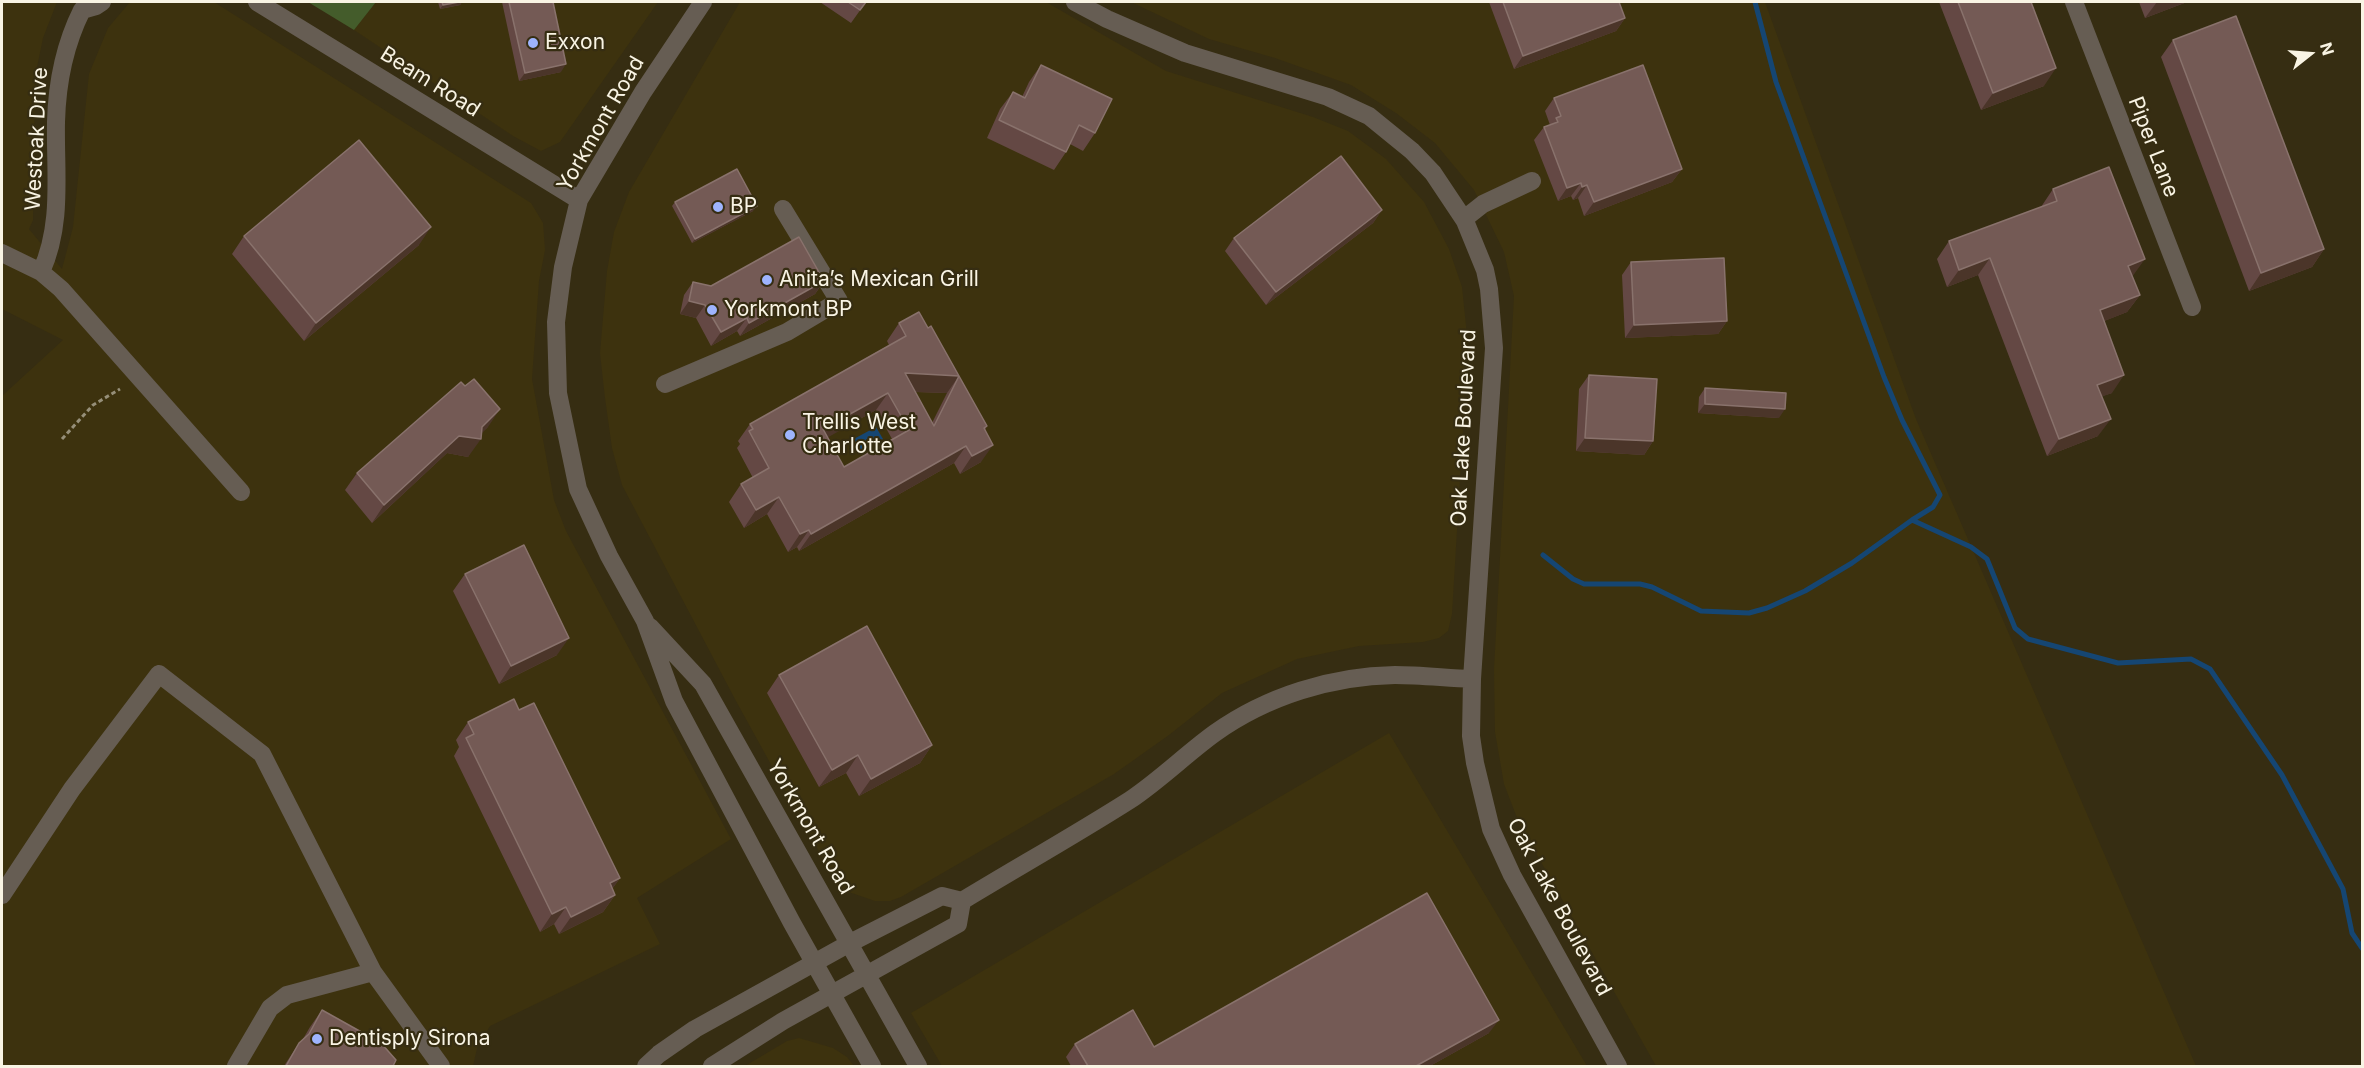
<!DOCTYPE html>
<meta charset="utf-8">
<style>
body{margin:0}
#map{position:relative;width:2364px;height:1068px;overflow:hidden;background:#362d12;font-family:Inter,sans-serif}
canvas{display:block}
.frame{position:absolute;inset:0;border:3px solid #f9f4e4;pointer-events:none}
.north{position:absolute;left:2280px;top:24px;width:60px;height:60px;-webkit-text-stroke:4px #362d12;paint-order:stroke;rotate:73deg;font-size:16px;font-weight:700;line-height:24px;text-align:center;color:#f9f4e4}
.north::after{content:'';display:block;margin:auto;width:21px;height:27px;background:#f9f4e4;clip-path:polygon(50% 0,100% 100%,50% 72%,0 100%)}
</style>
<div id="map">
<canvas width="2364" height="1068"></canvas>
<div class="frame"></div>
<div class="north">N</div>
</div>
<script>
const c = document.querySelector('canvas').getContext('2d');
c.lineJoin = 'round';
function fillPath(path, color) {
  c.fillStyle = color;
  c.fill(path, 'evenodd');
}
function strokePath(path, color, width, dash) {
  c.strokeStyle = color;
  c.lineWidth = width;
  c.lineCap = dash ? 'butt' : 'round';
  c.setLineDash(dash || []);
  c.stroke(path);
}
function write(font, color, halo, rows, align = 'center') {
  c.font = font + ' Inter,sans-serif';
  c.lineWidth = 4.5;
  c.setLineDash([]);
  c.textBaseline = 'middle';
  c.strokeStyle = halo;
  c.fillStyle = color;
  for (const [text, x, y, turn = 0] of rows) {
    c.save();
    c.translate(x, y);
    c.rotate((+turn || 0) * Math.PI / 180);
    c.textAlign = isNaN(turn) ? turn : align;
    if (halo) c.strokeText(text, 0, 0);
    c.fillText(text, 0, 0);
    c.restore();
  }
}
const built = new Path2D(`
 M2,2H57L43,38L35,77L33,220L29,229L62,269L73,227L89,74L108,28L130,2H214L531,203L543,223L545,250L539,281L532,379L554,500L566,531L731,839L637,898L660,944L490,1026L477,1048L473,1066H2V396L63,340L2,309Z
 M376,2H658L560,142L541,151L513,136L354,30Z
 M740,2H1046L1166,71L1313,117L1348,131L1386,159L1424,202L1449,249L1462,287L1468,345L1452,614L1448,631L1439,638L1423,642L1359,646L1297,659L1222,693L1169,735L1114,774L901,897L890,901H875L846,891L838,886L736,701L622,485L612,448L605,398L600,353L607,271L614,232L629,192Z
 M1131,2H1765L1916,419L2196,1066H1656L1519,823L1504,784L1495,732L1494,669L1514,296L1504,252L1474,190L1435,143L1396,113L1351,85L1275,58L1209,39Z
 M1389,733L1587,1066H942L911,1013Z
 M799,1038L833,1048L847,1057L854,1066H745L787,1041Z`);
const green = new Path2D(`
 M308,2H376L354,30Z`);
const water = new Path2D(`
 M876,427L883,439L857,453L850,441Z`);
const stream = new Path2D(`
 M1912,520L1971,547L1987,559L2015,628L2028,639L2118,663L2191,659L2210,669L2282,775L2343,889L2352,933L2362,948
 M1543,555L1573,579L1584,584H1640L1652,587L1701,611L1749,613L1767,608L1805,591L1852,563L1912,520L1933,507L1940,495L1902,420L1884,377L1776,82L1755,2`);
const path = new Path2D(`
 M62,439L93,405L120,389`);
const minor = new Path2D(`
 M257,2L579,200
 M703,2L643,92L579,200L563,267L556,322L558,393L578,489L609,556L645,621L674,701L792,923L872,1066
 M1075,2L1107,19L1185,53L1328,97L1369,116L1412,151L1433,173L1465,221L1485,270L1489,289L1494,348L1472,679L1471,736L1475,763L1491,829L1512,875L1618,1066
 M2074,2L2192,307
 M1464,219L1483,204L1532,181
 M2,253L41,272L61,289L241,492
 M41,272C63,224 55,173 56,122C57,82 64,46 82,10L96,6L102,2
 M665,384L787,332L839,301L783,209
 M650,627L703,684L918,1066
 M2,895L72,789L159,674L262,754L373,972
 M962,901C1018,867 1075,835 1130,800C1160,780 1186,754 1215,733C1267,696 1332,676 1395,675C1420,675 1446,678 1472,679
 M236,1066L270,1008L287,995L373,972L441,1066
 M646,1066L659,1054L695,1029L850,943L942,896L962,901L958,924L783,1021L712,1066`);
const wall = new Path2D(`
 M438,2H462L460,5L440,9Z
 M502,2H553L561,72L519,81Z
 M820,2H866L851,23Z
 M1489,2H1619L1625,18L1616,31L1514,69Z
 M1939,2H2031L2044,86L1981,110Z
 M2139,2H2187L2145,18Z
 M2173,40L2324,249L2312,267L2249,291L2161,57Z
 M1041,65L1095,133L1083,151L1070,144L1066,152L1054,170L987,138L1000,109L1013,92L1022,97L1029,82Z
 M1554,98L1682,169L1672,182L1584,216L1578,198L1573,200L1571,196L1558,201L1534,140L1544,127L1550,125L1545,111Z
 M2053,189L2132,277L2140,295L2127,312L2104,321L2112,393L2102,396L2098,436L2047,456L1978,275L1947,287L1937,259L1949,241L2041,207Z
 M675,202L753,211L692,243L672,206Z
 M1382,210L1373,223L1266,305L1225,251L1234,238Z
 M244,236L419,245L304,341L232,254Z
 M1631,262L1727,321L1718,334L1625,338L1622,275Z
 M824,281L815,294L740,336L737,331L711,346L696,318L680,314L684,295L693,282L711,286Z
 M899,323L928,328L987,426L985,430L981,462L960,474L954,463L799,551L797,547L788,552L767,514L744,528L729,502L741,484L753,478L737,448L740,444L738,441L750,424L889,345L887,341ZM915,392L947,393L932,423ZM876,410L892,439L844,467L827,437Z
 M1589,375L1653,441L1644,455L1576,451L1579,389Z
 M1705,388L1779,418L1698,413L1699,397Z
 M488,427L481,433L468,457L447,453L372,523L345,490L357,473Z
 M465,574L557,655L499,684L453,591Z
 M779,675L932,745L920,763L859,796L846,773L819,787L767,693Z
 M519,710L620,878L612,889L615,895L603,912L559,934L554,924L540,932L454,756L459,747L456,740L468,722Z
 M322,1010L393,1066H284L299,1043L303,1039L310,1027Z
 M1489,1033L1430,1066H1071L1066,1057L1075,1044L1154,1047Z`);
const shadedWall = new Path2D(`
 M459,2H462L460,5L440,9L443,5Z
 M2157,2H2187L2145,18Z
 M1625,18L1616,31L1514,69L1523,56Z
 M566,64L561,72L519,81L525,73Z
 M2056,68L2044,86L1981,110L1993,93Z
 M1682,169L1672,182L1584,216L1594,202Z
 M1581,183L1571,196L1558,201L1567,188Z
 M1587,185L1578,198L1573,200L1582,187Z
 M757,206L753,211L692,243L695,239Z
 M1382,210L1373,223L1266,305L1276,292Z
 M431,227L419,245L304,341L316,323Z
 M2324,249L2312,267L2249,291L2261,273Z
 M1990,258L1978,275L1947,287L1959,270Z
 M2145,259L2132,277L2128,266Z
 M824,281L815,294L740,336L749,323Z
 M2140,295L2127,312L2087,328L2100,310Z
 M689,301L705,305L696,318L680,314Z
 M747,318L737,331L711,346L721,332Z
 M1727,321L1718,334L1625,338L1634,325Z
 M905,373L959,376L947,393L893,391Z
 M2124,375L2112,393L2085,403L2097,385Z
 M888,393L876,410L811,447L823,429Z
 M1705,404L1785,409L1779,418L1698,413Z
 M500,409L488,427L476,439H481L468,457L447,453L372,523L384,505L459,436L482,427Z
 M2111,419L2098,436L2047,456L2059,439Z
 M1585,438L1653,441L1644,455L1576,451Z
 M993,445L981,462L960,474L972,456Z
 M966,446L954,463L799,551L811,534Z
 M779,497L767,514L744,528L756,510Z
 M809,530L797,547L788,552L800,534Z
 M569,638L557,655L499,684L511,666Z
 M932,745L920,763L859,796L871,779Z
 M858,755L846,773L819,787L832,770Z
 M620,878L607,896L610,883Z
 M615,895L603,912L559,934L571,917Z
 M566,907L554,924L540,932L552,914Z
 M1499,1020L1489,1033L1430,1066H1416Z`);
const building = new Path2D(`
 M442,2H459L443,5Z
 M509,2H553L566,64L525,73Z
 M848,2H866L860,10Z
 M1503,2H1619L1625,18L1523,56Z
 M1958,2H2031L2056,68L1993,93Z
 M2236,16L2324,249L2261,273L2173,40Z
 M1041,65L1112,99L1095,133L1079,125L1066,152L999,120L1013,92L1025,98Z
 M1643,65L1682,169L1594,202L1587,185L1582,187L1581,183L1567,188L1544,127L1558,122L1556,118L1561,116L1554,98Z
 M359,140L431,227L316,323L244,236Z
 M1341,156L1382,210L1276,292L1234,238Z
 M2109,167L2145,259L2128,266L2140,295L2100,310L2124,375L2097,385L2111,419L2059,439L1990,258L1959,270L1949,241L2057,201L2053,189Z
 M737,169L757,206L695,239L675,202Z
 M799,237L824,281L749,323L747,318L721,332L705,305L689,301L693,282L711,286Z
 M1724,258L1727,321L1634,325L1631,262Z
 M919,312L928,328L931,326L987,426L984,428L993,445L972,456L966,446L811,534L809,530L800,534L779,497L756,510L741,484L769,468L749,431L753,429L750,424L906,336L899,323ZM905,373L959,376L934,426ZM888,393L909,430L844,467L823,429Z
 M1589,375L1657,379L1653,441L1585,438Z
 M474,379L500,409L482,427L481,439L459,436L384,505L357,473L461,382L465,386Z
 M1705,388L1786,393L1785,409L1705,404Z
 M524,545L569,638L511,666L465,574Z
 M867,626L932,745L871,779L858,755L832,770L779,675Z
 M514,699L519,710L534,703L620,878L610,883L615,895L571,917L566,907L552,914L466,738L474,734L468,722Z
 M1427,893L1499,1020L1416,1066H1088L1075,1044L1133,1010L1154,1047Z
 M322,1010L381,1043L396,1060L393,1066H286L299,1043L309,1034Z`);
const markers = [
 [533,43,6,"#9eb4fd"],
 [718,207,6,"#9eb4fd"],
 [767,280,6,"#9eb4fd"],
 [712,310,6,"#9eb4fd"],
 [790,435,6,"#9eb4fd"],
 [317,1039,6,"#9eb4fd"]
];
const poiNames = [
 ["Exxon",545,43],
 ["BP",730,207],
 ["Anita’s Mexican Grill",779,280],
 ["Yorkmont BP",724,310],
 ["Trellis West",802,423],
 ["Charlotte",802,447],
 ["Dentisply Sirona",329,1039]
];
const streetNames = [
 ["Beam Road",430,82,32],
 ["Yorkmont Road",601,124,-60],
 ["Westoak Drive",37,139,-87],
 ["Piper Lane",2153,147,69],
 ["Oak Lake Boulevard",1464,428,-87],
 ["Yorkmont Road",810,827,60],
 ["Oak Lake Boulevard",1559,907,62]
];
fillPath(built, '#3d320e');
fillPath(green, '#445c2b');
fillPath(water, '#154673');
strokePath(stream, '#154673', 5);
strokePath(path, '#968f79', 3, [4.5, 3]);
strokePath(minor, '#665d53', 18);
fillPath(wall, '#644844');
fillPath(shadedWall, '#4b3529');
fillPath(building, '#745a55');
strokePath(building, '#89726c', 1.5);
for (const [x, y, r, color] of markers) {
  const dot = new Path2D();
  dot.arc(x, y, r, 0, 2 * Math.PI);
  c.fillStyle = color;
  c.fill(dot);
  strokePath(dot, '#362d12', 2);
}
write('21px', '#f9f4e4', '#362d12', poiNames, 'left');
write('21px', '#f9f4e4', '#362d12', streetNames);
</script>
